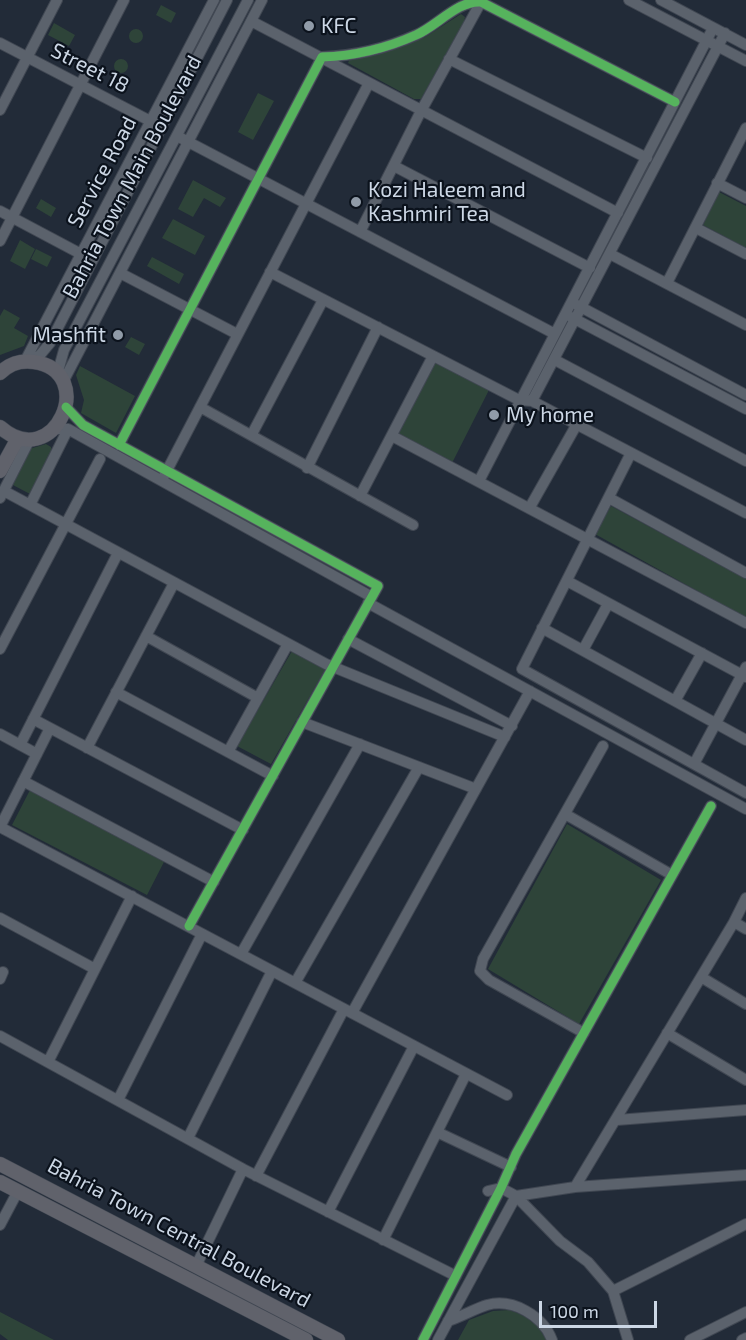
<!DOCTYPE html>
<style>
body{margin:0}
#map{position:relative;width:746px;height:1340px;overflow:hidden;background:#222b38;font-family:"Exo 2",sans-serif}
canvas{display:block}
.scale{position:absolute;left:539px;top:1301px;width:118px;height:27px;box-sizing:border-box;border:3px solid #ccd7e5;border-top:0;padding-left:8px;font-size:18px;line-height:21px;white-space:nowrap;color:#ccd7e5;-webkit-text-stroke:4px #0b121c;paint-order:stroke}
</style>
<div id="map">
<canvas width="746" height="1340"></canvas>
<div class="scale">100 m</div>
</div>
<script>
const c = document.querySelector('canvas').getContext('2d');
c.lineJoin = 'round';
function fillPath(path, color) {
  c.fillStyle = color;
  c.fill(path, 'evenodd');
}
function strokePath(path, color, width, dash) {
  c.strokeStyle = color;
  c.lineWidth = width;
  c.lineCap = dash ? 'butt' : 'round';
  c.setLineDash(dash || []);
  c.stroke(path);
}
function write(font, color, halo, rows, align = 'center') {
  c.font = font + ' "Exo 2",sans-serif';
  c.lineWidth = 4.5;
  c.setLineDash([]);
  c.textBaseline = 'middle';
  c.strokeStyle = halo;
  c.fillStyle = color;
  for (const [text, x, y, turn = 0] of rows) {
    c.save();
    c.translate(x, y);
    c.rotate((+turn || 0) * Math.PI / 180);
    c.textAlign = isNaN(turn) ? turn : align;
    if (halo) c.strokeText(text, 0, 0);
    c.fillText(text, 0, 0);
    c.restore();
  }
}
const green = new Path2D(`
 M161,5L176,13L171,23L156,15Z
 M461,14L465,17L464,22L421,99H414L348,63L350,58L425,37Z
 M54,23L75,35L69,46L48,35Z
 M129 36a7 7 0 1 1 14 0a7 7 0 1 1-14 0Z
 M114 66a7 7 0 1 1 14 0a7 7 0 1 1-14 0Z
 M258,93L274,101L253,140L238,132Z
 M193,180L226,198L220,207L204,198L193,217L178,209Z
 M719,192L746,206V248L703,225Z
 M41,199L56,208L51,217L36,208Z
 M173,219L205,236L195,255L162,238Z
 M20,240L35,249L25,269L10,261Z
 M36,249L52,257L47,267L31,259Z
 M152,257L184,274L179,284L147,266Z
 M4,309L20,318L14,328L28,336L24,346L0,355V316Z
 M131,337L145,344L139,355L125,347Z
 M434,362L489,390L452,463L398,435Z
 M80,366L135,396L116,433L81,413L84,400L76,375Z
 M46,444L51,447L52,452L30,494L11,484L29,449Z
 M611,506L746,579V618L595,534Z
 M292,651L326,668L271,764L237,746Z
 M30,790L165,860L147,895L12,825Z
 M567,824L661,880L579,1024L488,969Z
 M509,1310C527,1316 538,1323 546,1340H458L469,1320L493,1311Z
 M0,1312L54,1340H8L0,1334Z`);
const minor = new Path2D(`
 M629,0L746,61
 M661,0L746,45
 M251,21L618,213
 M0,43L156,124
 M449,59L647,158
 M0,110L57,0
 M177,136L555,334
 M394,166L590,268
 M717,183L746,198
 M0,211L81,254
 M696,228L746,254
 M360,232L421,111L482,0
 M0,241L124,0
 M610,254L746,325
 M270,272L519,400L532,401L746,513
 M120,273L237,334
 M667,283L746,128
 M577,305L746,395
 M571,317L746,409
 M555,360L746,461
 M25,361L214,0
 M31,361L40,355L50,343L227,0
 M57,375L64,350L248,0
 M63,382L262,0
 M532,401L725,33
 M66,407L83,425L378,586L189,926
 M200,407L413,525
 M54,429H68L372,597
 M252,434L323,300
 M392,436L746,623
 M119,445L322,57C354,56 387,48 416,35C437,26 458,0 481,2L675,102
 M631,453L522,669L746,793
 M307,468L378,327
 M162,480L369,83
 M479,481L713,28
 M4,491L326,664L505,737
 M360,496L433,356
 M0,498L30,439
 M609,498L746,573
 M30,505L68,429
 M530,507L577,424
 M567,581L746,677
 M368,603L746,809
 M542,628L746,740
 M146,636L258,698
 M348,639L512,726
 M0,649L100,459
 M583,650L608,604
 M116,692L273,776
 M675,701L702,653
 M33,719L243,830
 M302,722L476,789
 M0,734L37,754
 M20,745L118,553
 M87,748L174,583
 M228,752L288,644
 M694,764L746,667
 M23,781L214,882
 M565,814L672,875
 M0,827L507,1095
 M0,827L50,728
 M746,898L734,922L746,929
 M0,918L95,969
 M241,954L360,744
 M701,977L746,1004
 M0,979L3,972
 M295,983L419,767
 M352,1013L530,691
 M584,1033L489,980L480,971L483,959L603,746
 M667,1033L746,1080
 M0,1036L243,1169L456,1276
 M48,1062L132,896
 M118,1100L202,934
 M617,1120L746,1110
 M437,1132L511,1167
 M188,1138L272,971
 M256,1176L344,1009
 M575,1187L734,922
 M488,1191L501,1188L516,1196L560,1241L588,1262L613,1291L628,1340
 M516,1196L575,1187L746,1175
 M328,1212L414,1046
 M0,1225L18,1191
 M383,1240L466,1074
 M196,1266L243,1169
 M613,1291L746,1224
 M448,1321C461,1317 474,1309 487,1305C513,1298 543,1316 552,1340
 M423,1340L501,1188L516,1154L711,806
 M438,1340L516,1196
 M690,1340L746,1312
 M742,1340L746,1338`);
const major = new Path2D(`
 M0,373C9,364 21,360 34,362C99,371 55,475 0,427
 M0,471L18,438
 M0,1164L338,1340
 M0,1182L306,1340`);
const cycleway = new Path2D(`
 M66,407L83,425L378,586L189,926
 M119,445L322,57C354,56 387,48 416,35C437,26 458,0 481,2L675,102
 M423,1340L501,1188L516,1154L711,806`);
const markers = [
 [309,26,6,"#909ba8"],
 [356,202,6,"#909ba8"],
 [118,335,6,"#909ba8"],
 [494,415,6,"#909ba8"]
];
const poiNames = [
 ["KFC",321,26],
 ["Kozi Haleem and",368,190],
 ["Kashmiri Tea",368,214],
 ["Mashfit",106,335,"right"],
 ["My home",506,415]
];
const streetNames = [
 ["Street 18",90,68,27],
 ["Service Road",102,172,-62],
 ["Bahria Town Main Boulevard",132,177,-62],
 ["Bahria Town Central Boulevard",179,1233,28]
];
fillPath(green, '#2e4439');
strokePath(minor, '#404752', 12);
strokePath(major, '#404752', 15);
strokePath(minor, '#5b626c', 10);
strokePath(major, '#60626b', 14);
strokePath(cycleway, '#56b35d', 9);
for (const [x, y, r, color] of markers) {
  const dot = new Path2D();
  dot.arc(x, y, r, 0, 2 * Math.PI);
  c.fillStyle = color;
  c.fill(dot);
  strokePath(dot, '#0b121c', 2);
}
write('21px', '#ccd7e5', '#0b121c', poiNames, 'left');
write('21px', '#ccd7e5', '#0b121c', streetNames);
</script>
